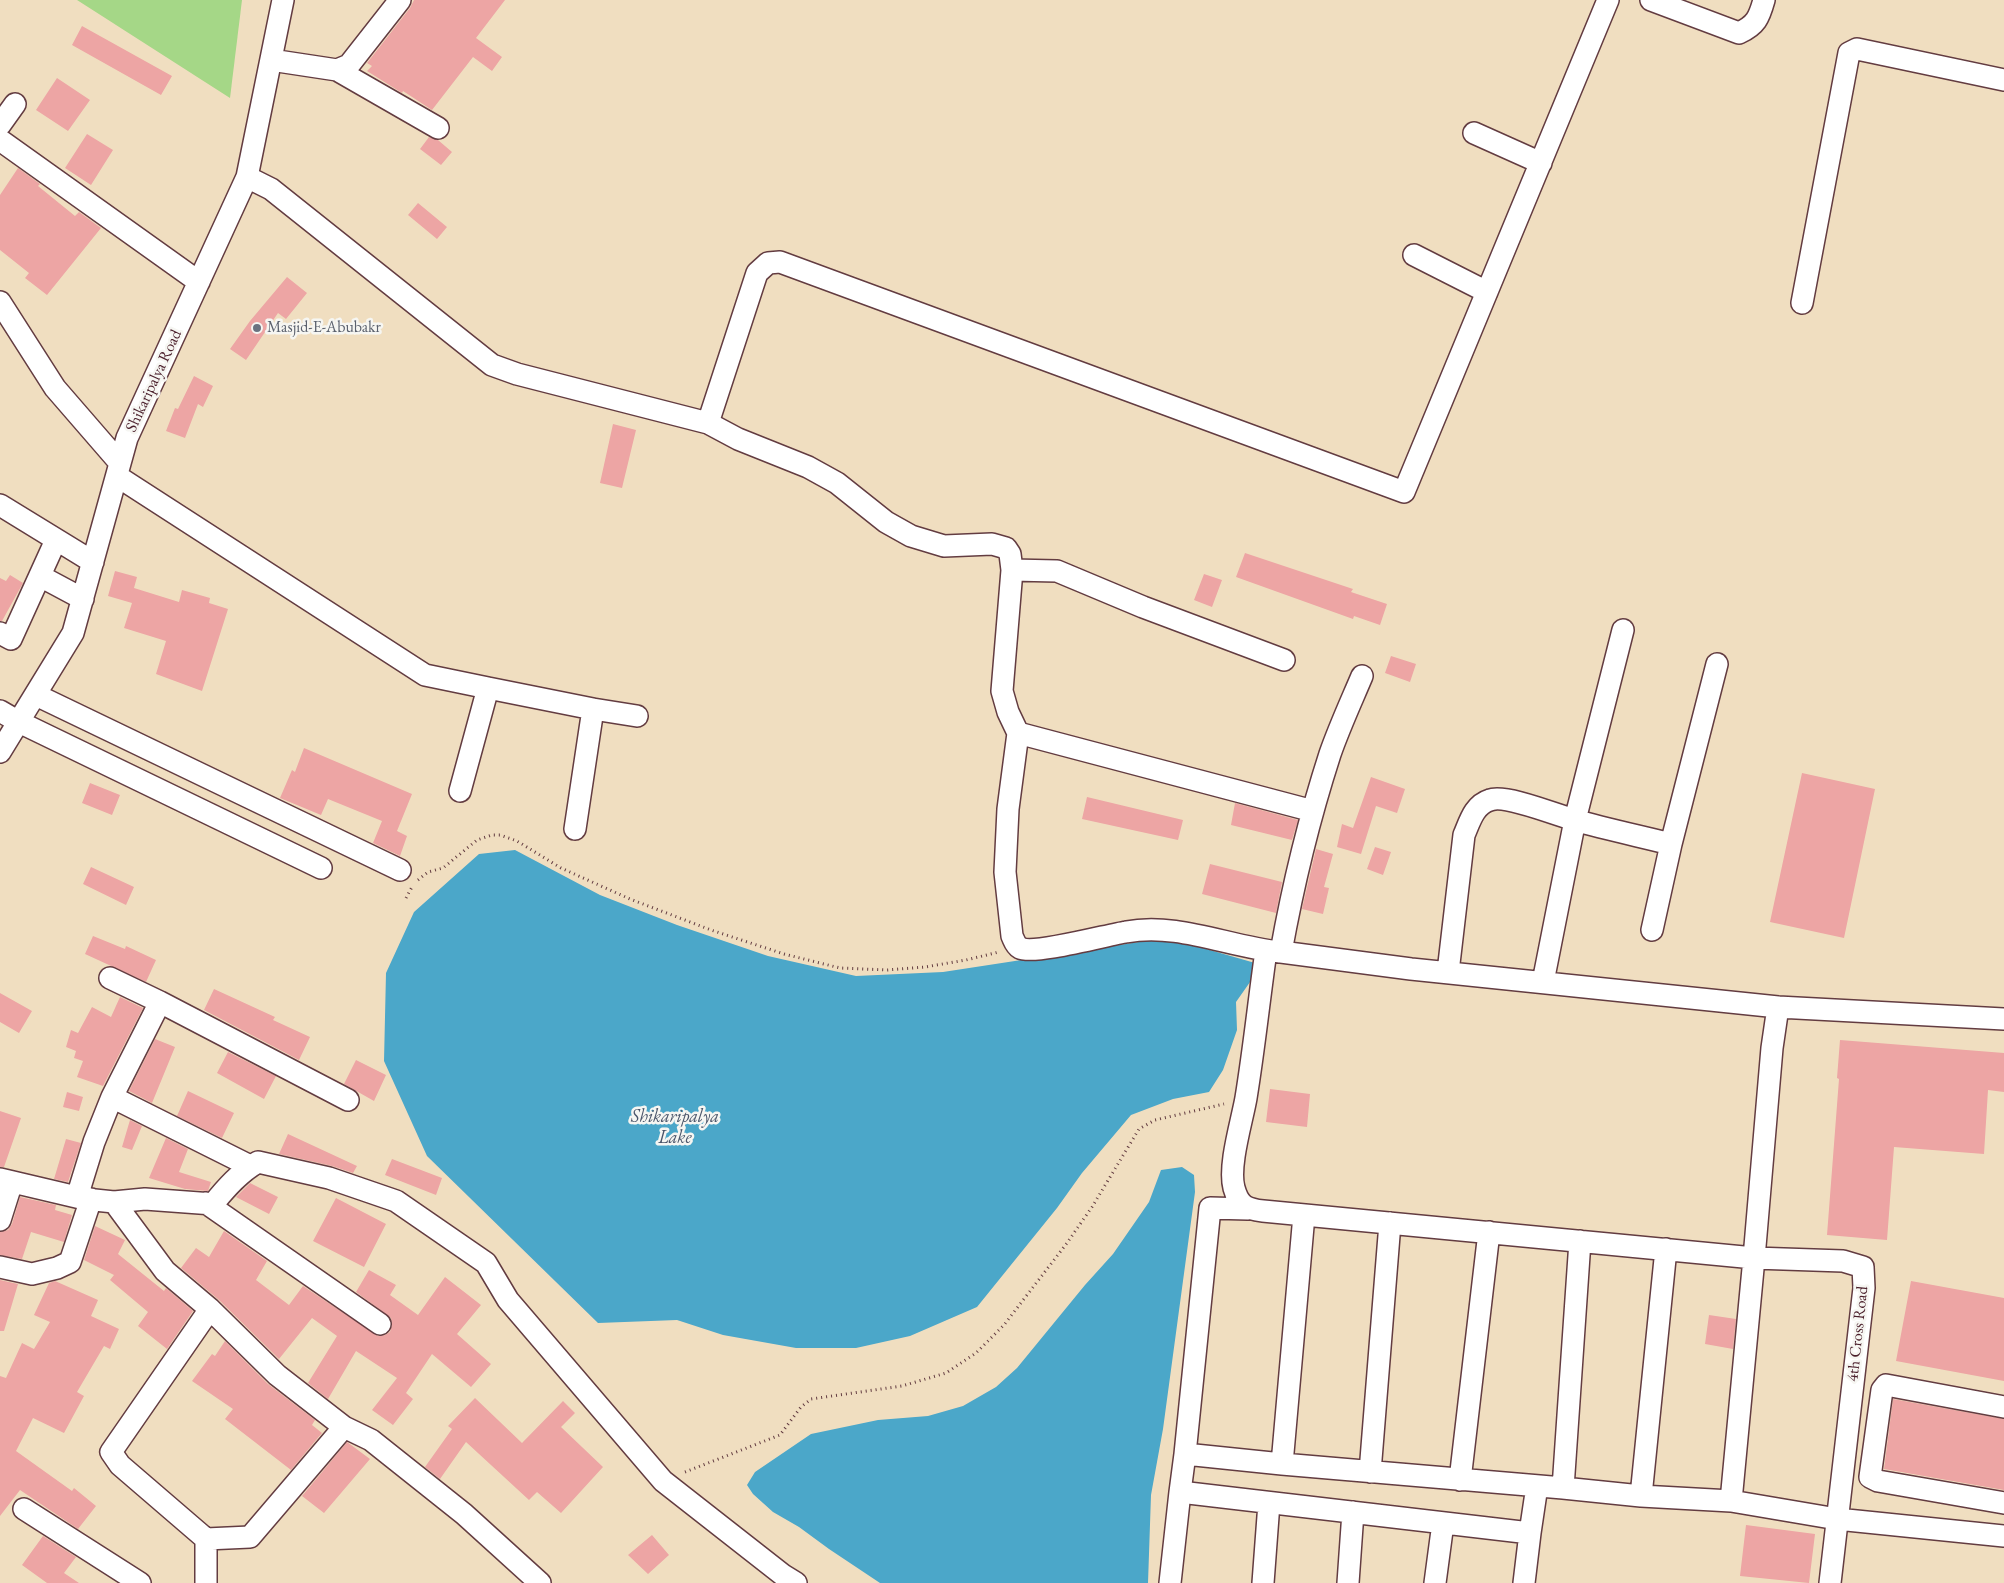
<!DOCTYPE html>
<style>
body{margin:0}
canvas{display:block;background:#f0dec0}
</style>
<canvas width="2004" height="1583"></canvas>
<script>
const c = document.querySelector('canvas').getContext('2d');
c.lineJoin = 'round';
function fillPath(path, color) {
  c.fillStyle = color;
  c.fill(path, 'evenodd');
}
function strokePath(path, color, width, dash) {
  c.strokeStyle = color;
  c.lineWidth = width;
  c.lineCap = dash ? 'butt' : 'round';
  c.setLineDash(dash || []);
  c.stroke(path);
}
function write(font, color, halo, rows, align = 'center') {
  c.font = font + ' "EB Garamond",serif';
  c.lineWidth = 5;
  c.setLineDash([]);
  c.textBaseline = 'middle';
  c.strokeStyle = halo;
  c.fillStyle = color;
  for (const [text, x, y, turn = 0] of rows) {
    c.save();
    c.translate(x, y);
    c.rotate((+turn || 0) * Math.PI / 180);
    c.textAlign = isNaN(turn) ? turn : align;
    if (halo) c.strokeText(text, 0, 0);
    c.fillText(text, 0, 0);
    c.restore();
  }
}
const green = new Path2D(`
 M77,0H242L230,98Z`);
const water = new Path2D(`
 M515,850L600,895L677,925L768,956L856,976L943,972L1152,940L1182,942L1262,965L1236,1002L1237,1030L1223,1070L1209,1092L1173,1099L1131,1115L1082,1173L1057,1208L977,1307L910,1336L856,1348H796L723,1335L677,1320L598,1323L427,1156L384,1061L386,973L414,912L479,854Z
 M1182,1167L1194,1175L1195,1192L1163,1429L1151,1495L1148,1583H880L829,1549L799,1527L773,1512L753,1494L747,1485L755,1472L811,1434L878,1420L928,1416L963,1406L996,1387L1017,1368L1085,1285L1113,1254L1149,1202L1161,1170Z`);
const building = new Path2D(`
 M414,0H505L476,38L502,57L492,71L473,57L432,110L403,91L402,93L367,71L372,66L367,63L410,8Z
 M82,26L172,76L161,95L72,45Z
 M57,78L90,100L68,131L36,110Z
 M87,134L113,150L91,185L65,168Z
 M429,137L438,140L452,152L441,165L420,149Z
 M18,168L40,184L38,186L75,216L79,212L101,228L47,295L25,278L29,273L0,250V195Z
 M418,203L447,227L437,239L408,215Z
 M287,277L307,293L286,319L278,313L246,360L230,349L250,321Z
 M194,376L213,386L203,407L198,404L185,438L166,431L175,408L178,409Z
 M613,424L636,430L622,488L600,483Z
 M1245,553L1353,589L1351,592L1387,604L1380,625L1354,616L1353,619L1236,577Z
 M115,571L137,577L134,588L179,602L182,590L210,598L209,603L228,609L202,691L156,674L166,641L124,628L132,603L108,596Z
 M1204,574L1222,580L1212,607L1194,600Z
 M10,575L23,583L2,621H0V578L6,581Z
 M1391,656L1416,664L1410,682L1385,673Z
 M304,748L412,794L397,831L407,836L400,856L373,843L382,821L328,799L321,815L280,798L292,770L295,772Z
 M1802,773L1875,789L1844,938L1770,922Z
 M1371,777L1405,789L1397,813L1376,806L1361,854L1337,847L1342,824L1353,828Z
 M90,783L120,795L112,815L82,803Z
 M1087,797L1183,820L1178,840L1082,819Z
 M1235,803L1298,820L1292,840L1231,825Z
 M1375,847L1391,852L1383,875L1367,869Z
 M1316,849L1333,854L1324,887L1329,888L1323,914L1302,909Z
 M1210,864L1282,882L1276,913L1202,894Z
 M91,867L134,887L126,905L83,884Z
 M93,936L125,949L126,946L156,960L146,982L85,954Z
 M214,989L275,1017L273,1020L310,1037L299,1060L204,1010Z
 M0,993L32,1011L19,1033L0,1022Z
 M120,997L143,1008L103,1086L77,1077L83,1061L74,1058L76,1051L66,1047L71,1030L78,1033L92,1007L111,1017Z
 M155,1039L175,1047L152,1103L129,1091Z
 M1840,1040L2004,1053V1092L1988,1090L1984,1154L1894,1147L1887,1240L1827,1235L1839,1079L1837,1078Z
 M228,1052L276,1076L264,1099L217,1073Z
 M356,1060L386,1075L374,1101L344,1084Z
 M1270,1089L1310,1094L1307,1127L1266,1122Z
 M188,1091L234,1113L222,1138L177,1116Z
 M67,1092L83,1097L79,1111L63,1107Z
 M0,1111L21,1118L4,1167H0Z
 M130,1120L142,1126L132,1150L122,1147Z
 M288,1134L357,1166L353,1173L332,1166L279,1154Z
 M166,1138L188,1149L179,1172L211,1182L208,1191L185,1189L149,1178Z
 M66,1139L81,1143L68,1182L54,1179Z
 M392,1159L442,1178L436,1195L385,1175Z
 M250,1183L278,1197L269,1214L236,1197Z
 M20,1197L56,1205L55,1210L72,1215L64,1242L31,1232L22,1259L0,1255V1232L8,1230L12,1224Z
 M336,1198L386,1224L364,1267L313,1241Z
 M95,1226L125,1240L118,1254L164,1291L166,1288L193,1311L167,1349L138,1326L148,1312L110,1280L114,1275L84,1260Z
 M224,1231L267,1261L256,1280L289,1305L303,1286L378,1336L385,1335L390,1332L392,1325L391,1318L356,1292L369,1270L396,1285L390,1295L418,1315L445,1277L481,1305L457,1334L491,1364L471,1387L432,1354L406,1393L413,1399L393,1425L372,1410L397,1378L356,1351L328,1399L308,1383L337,1336L312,1318L279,1359L219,1300L181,1268L196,1248L209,1257Z
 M0,1280L18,1284L4,1331H0Z
 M55,1281L98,1300L91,1316L119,1329L110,1349L104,1346L77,1392L84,1396L64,1433L33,1418L16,1451L72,1491L74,1488L96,1506L78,1529L20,1490L0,1516V1376L6,1378L22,1343L34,1349L50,1322L34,1315L49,1283Z
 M1911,1281L2004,1298V1381L1896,1361Z
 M1709,1315L1736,1319L1733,1349L1705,1344Z
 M225,1341L268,1384L315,1420L312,1425L322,1433L291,1470L225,1419L233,1409L192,1381L212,1354L215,1356Z
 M475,1398L522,1443L563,1401L575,1413L561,1427L603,1467L561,1513L537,1492L529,1500L466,1442L440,1479L425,1467L452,1429L448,1426Z
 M1893,1399L2004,1419V1490L1884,1469Z
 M347,1442L370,1459L324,1513L302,1496Z
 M1746,1525L1815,1534L1809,1583L1740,1576Z
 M652,1535L669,1555L648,1574L628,1555Z
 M43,1536L76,1557L64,1573L79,1583H47L22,1565Z`);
const path = new Path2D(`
 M418,880L428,872L443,868L477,840L492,835H500L517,841L561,868L630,899L711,930L784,954L840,968L887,970L925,967L966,960L999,952
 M406,898L412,887
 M685,1472L780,1435L801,1407L811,1399L902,1386L946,1373L976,1353L1004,1325L1067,1243L1092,1207L1139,1129L1155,1120L1224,1104`);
const minor = new Path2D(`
 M1651,0L1739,33C1756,25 1759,18 1764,0
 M271,60L337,70L349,65L400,0
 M337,70L438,128
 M0,125L15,104
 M1474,133L1541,163
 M0,140L199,282
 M247,177L271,189L492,365L517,374L708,423L757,273L768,263L780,262L1404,492L1608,0
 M1414,255L1487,292
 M0,302L55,388L120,463
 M1802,303L1849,53L1857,49L2004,80
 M708,423L738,439L808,467L837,483L886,522L911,536L944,546L992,544L1006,548L1010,554L1012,570L1002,691L1008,712L1018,733L1008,809L1005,872L1012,936C1014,940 1015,945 1020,948C1034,955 1107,935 1126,932C1177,922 1229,947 1280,952
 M117,476L425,675L488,688L460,791
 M0,505L93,562
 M1012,570L1057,571L1143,607L1284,660
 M40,576L83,599
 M0,633L11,639L56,540
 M1362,676C1351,702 1339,728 1330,754C1309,819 1293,885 1281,952L1411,969L1778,1007L2004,1019
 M488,688L593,709L575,829
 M36,695L400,870
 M593,709L637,716
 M0,711L19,722L321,868
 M1018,733L1313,811
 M0,752L73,633L127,438L247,177L283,0
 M1652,930L1671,844L1717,664
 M1266,951C1259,1000 1254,1049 1246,1098C1242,1121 1228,1166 1234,1188C1239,1206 1246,1209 1263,1211L1754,1258L1731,1501
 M1448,972L1464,835C1470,821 1474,805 1490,800C1505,794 1557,815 1574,820C1606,829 1639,836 1671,844
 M110,978L160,1002
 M1543,982L1575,820L1623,630
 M1778,1007L1772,1048L1754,1258L1843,1261L1863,1267L1864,1288L1830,1583
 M112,1097L250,1166
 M0,1179L85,1199L114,1202L145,1199L213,1204C226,1188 240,1172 258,1162L329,1178L396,1201L486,1263L508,1300L663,1481L783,1575L796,1583
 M77,1197L94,1142L112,1097L160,1002L348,1100
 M114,1202L165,1271L210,1309L277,1375L344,1427L371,1440L464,1514L540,1583
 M206,1203L380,1324
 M1248,1209L1210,1208L1185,1454L1282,1464L1563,1488L1580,1241
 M0,1220L12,1182
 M0,1267L32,1274L57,1268L70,1262L91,1199
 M2004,1407L1886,1385L1882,1390L1870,1477L1878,1481L2004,1503
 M1282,1464L1304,1215
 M1370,1472L1390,1223
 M1460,1480L1489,1232
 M1563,1488L1641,1496L1731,1501L1837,1519L2004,1536
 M1180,1492L1185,1454
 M1641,1496L1666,1249
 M24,1509L140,1583
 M206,1539L250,1537L344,1427
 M206,1583V1539L120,1465L111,1452L210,1309
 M1170,1583L1180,1492L1530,1533L1537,1486
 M1263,1583L1269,1503
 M1348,1583L1353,1512
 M1435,1583L1443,1523
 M1524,1583L1530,1533`);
const markers = [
 [257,328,5,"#6b7280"]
];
const worshipNames = [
 ["Masjid-E-Abubakr",267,328]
];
const streetNames = [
 ["Shikaripalya Road",154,381,-65],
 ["4th Cross Road",1858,1334,-84]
];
const waterNames = [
 ["Shikaripalya",675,1117],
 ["Lake",675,1138]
];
fillPath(green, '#a5d787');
fillPath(water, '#4ba7c9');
fillPath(building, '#eda5a4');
strokePath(minor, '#633c41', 24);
strokePath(path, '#633c41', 3, [1, 4]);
strokePath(minor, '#fff', 21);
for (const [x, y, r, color] of markers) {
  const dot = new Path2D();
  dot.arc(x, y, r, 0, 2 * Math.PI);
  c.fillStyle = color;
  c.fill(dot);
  strokePath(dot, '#f6f6f2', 2);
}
write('16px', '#5b616d', '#f6f6f2', worshipNames, 'left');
write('16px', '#4a1f2b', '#f6f6f2', streetNames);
write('italic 18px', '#4a556a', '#f6f6f2', waterNames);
</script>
